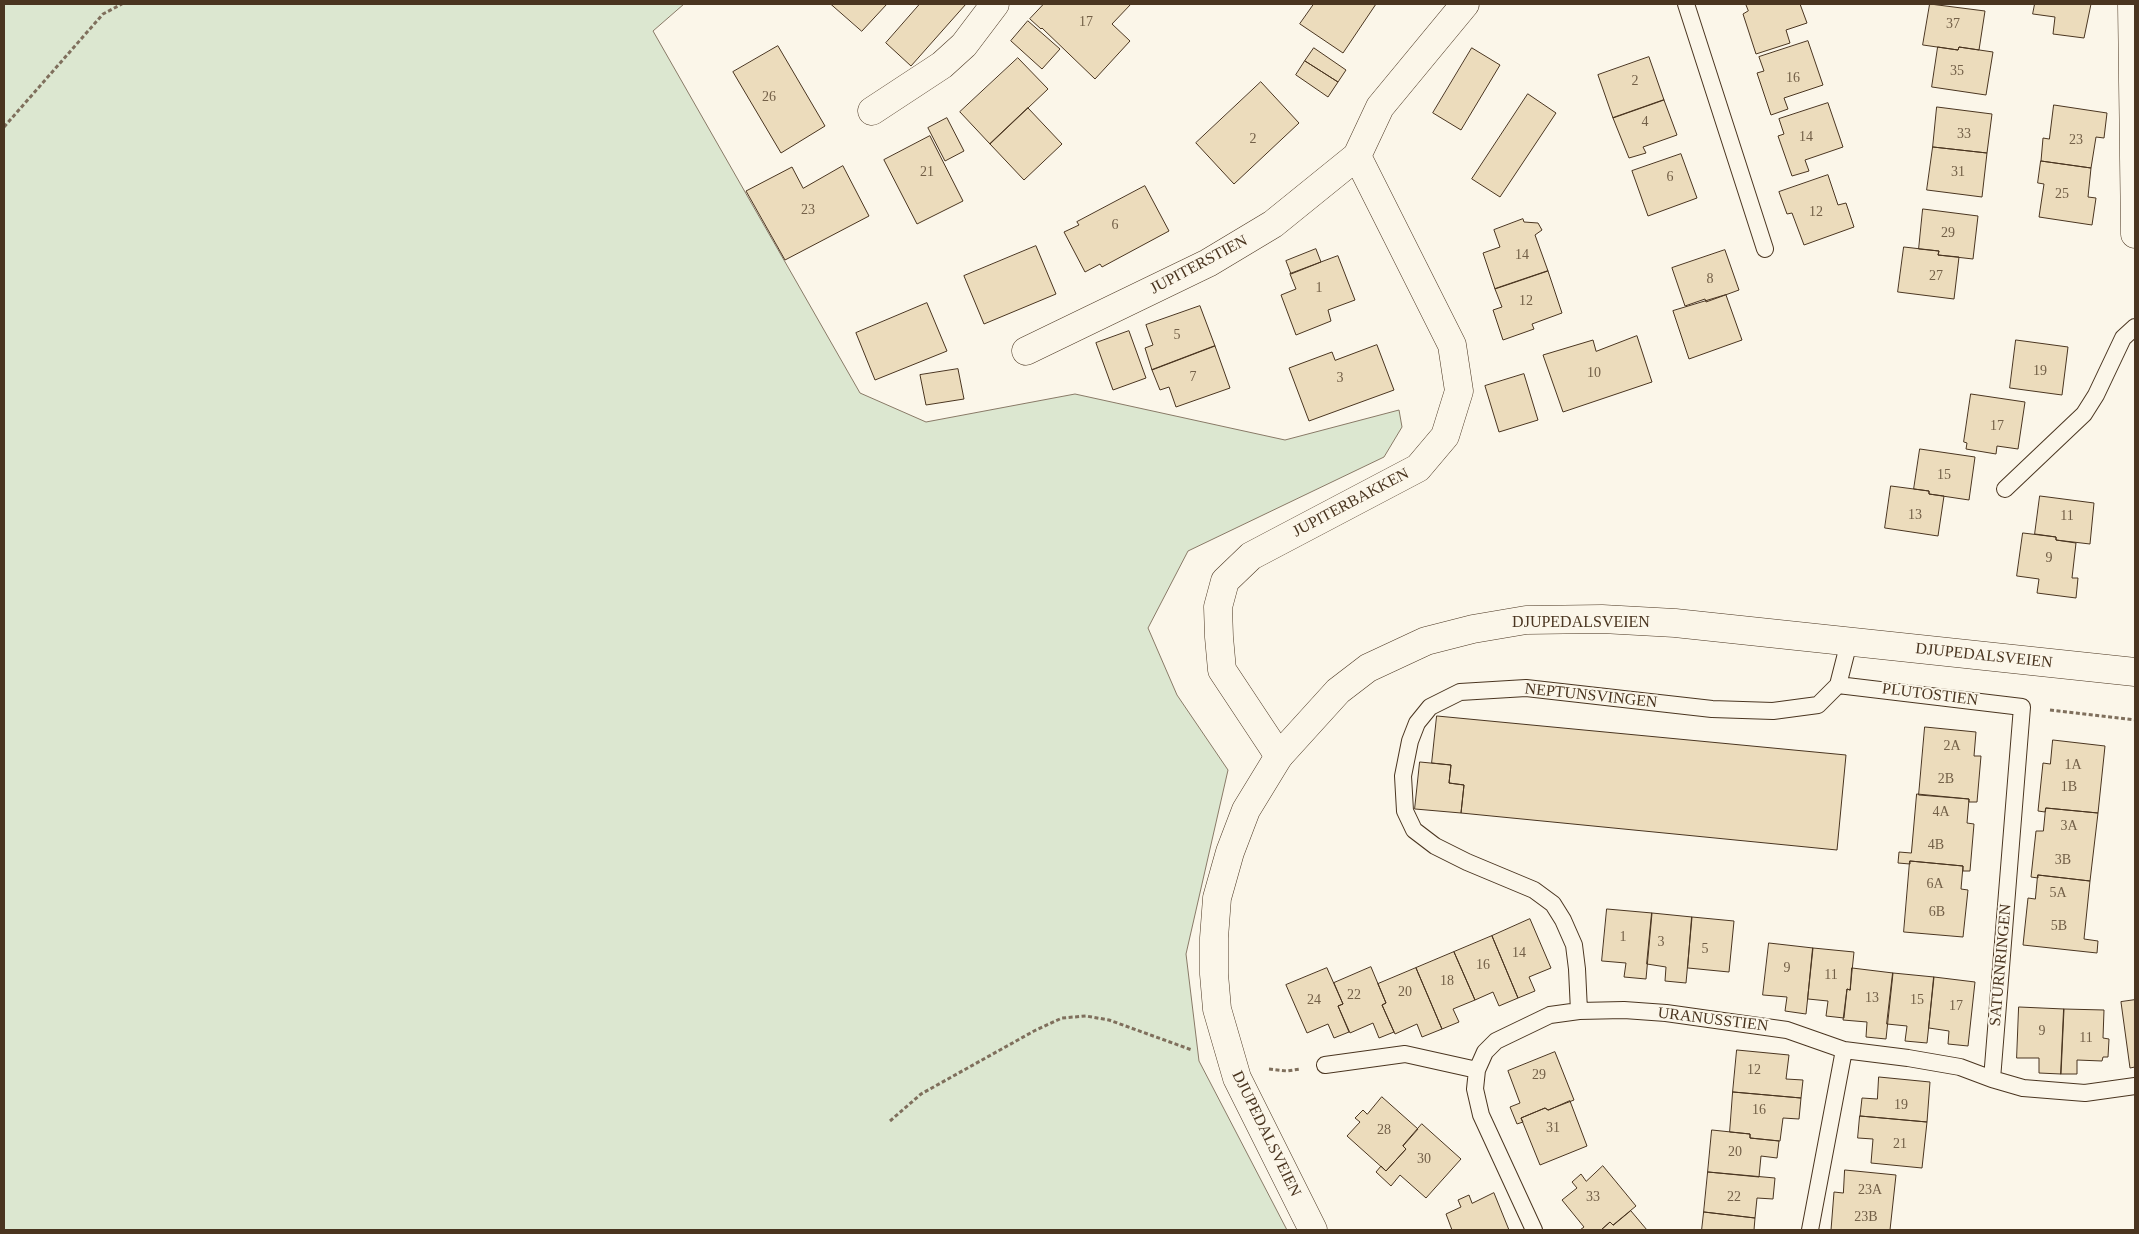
<!DOCTYPE html>
<style>
body{margin:0}
#map{position:relative;width:2139px;height:1234px;overflow:hidden;background:#fbf6e9;font-family:Georgia,serif}
canvas{display:block}
.frame{position:absolute;inset:0;border:5px solid #4a3520;pointer-events:none}
</style>
<div id="map">
<canvas width="2139" height="1234"></canvas>
<div class="frame"></div>
</div>
<script>
const c = document.querySelector('canvas').getContext('2d');
c.lineJoin = 'round';
function fillPath(path, color) {
  c.fillStyle = color;
  c.fill(path, 'evenodd');
}
function strokePath(path, color, width, dash) {
  c.strokeStyle = color;
  c.lineWidth = width;
  c.lineCap = dash ? 'butt' : 'round';
  c.setLineDash(dash || []);
  c.stroke(path);
}
function write(font, color, halo, rows, align = 'center') {
  c.font = font + ' Georgia,serif';
  c.lineWidth = 4;
  c.setLineDash([]);
  c.textBaseline = 'middle';
  c.strokeStyle = halo;
  c.fillStyle = color;
  for (const [text, x, y, turn = 0] of rows) {
    c.save();
    c.translate(x, y);
    c.rotate((+turn || 0) * Math.PI / 180);
    c.textAlign = isNaN(turn) ? turn : align;
    if (halo) c.strokeText(text, 0, 0);
    c.fillText(text, 0, 0);
    c.restore();
  }
}
const green = new Path2D(`
 M4,4H684L653,31L860,393L926,422L1075,394L1285,440L1399,410L1402,427L1384,457L1188,551L1148,628L1177,695L1228,770L1186,954L1199,1061L1287,1230H4Z`);
const building = new Path2D(`
 M831,4H887L862,31Z
 M920,4H966L911,66L886,43Z
 M1044,4H1131L1112,24L1130,41L1095,79L1042,28L1041,29L1030,19Z
 M1314,4H1376L1343,53L1300,24Z
 M1746,4H1800L1807,23L1786,30L1790,43L1756,54L1743,14L1748,11Z
 M1930,4L1985,11L1979,50L1959,47L1958,50L1923,45Z
 M2035,4H2091L2084,38L2053,34L2055,17L2033,14Z
 M1028,21L1060,49L1042,69L1011,41Z
 M1808,41L1823,85L1784,98L1788,109L1771,115L1757,73L1764,71L1759,57Z
 M778,46L825,126L781,153L733,72Z
 M1938,47L1958,50L1959,47L1993,52L1986,95L1932,87Z
 M1314,48L1346,70L1338,82L1305,61Z
 M1472,48L1500,65L1461,130L1433,113Z
 M1649,57L1664,100L1613,118L1598,75Z
 M1018,58L1048,89L990,144L960,112Z
 M1305,61L1338,82L1328,97L1296,75Z
 M1261,82L1299,123L1234,184L1196,143Z
 M1528,94L1556,113L1500,197L1472,179Z
 M1664,100L1677,135L1643,147L1646,153L1629,158L1613,118Z
 M1828,103L1843,147L1805,160L1809,171L1792,176L1778,136L1784,134L1779,119Z
 M2054,105L2107,113L2104,138L2096,137L2091,168L2041,161L2043,138L2049,139Z
 M1937,107L1992,114L1987,153L1933,147Z
 M1028,108L1062,144L1024,180L990,144Z
 M947,118L964,151L945,161L928,128Z
 M930,136L963,201L917,224L884,160Z
 M1933,147L1987,153L1982,197L1927,190Z
 M1681,154L1697,198L1648,216L1632,171Z
 M2041,161L2091,168L2088,197L2096,198L2092,225L2039,217L2044,184L2038,183Z
 M843,166L869,216L785,260L746,191L792,167L803,188Z
 M1828,175L1838,205L1846,203L1854,227L1804,245L1792,213L1787,214L1779,192Z
 M1145,186L1169,231L1102,267L1100,264L1085,272L1064,232L1079,225L1077,222Z
 M1923,209L1978,216L1973,259L1938,255L1939,251L1919,249Z
 M1523,219L1524,222L1538,223L1542,230L1535,235L1548,271L1495,289L1483,253L1500,247L1494,230Z
 M1036,246L1056,294L984,324L964,276Z
 M1904,247L1939,251L1938,255L1959,257L1954,299L1898,292Z
 M1316,249L1321,262L1291,274L1286,261Z
 M1725,250L1739,290L1706,302L1705,299L1685,306L1672,268Z
 M1338,256L1355,300L1328,310L1331,321L1296,335L1281,295L1296,289L1290,274Z
 M1548,271L1562,313L1532,324L1534,329L1503,340L1493,310L1502,307L1495,289Z
 M1726,295L1742,340L1689,359L1673,311Z
 M927,303L947,351L875,380L856,333Z
 M1200,306L1215,346L1152,370L1145,348L1153,345L1146,325Z
 M1129,331L1146,378L1113,390L1096,343Z
 M1637,336L1652,382L1563,412L1543,355L1593,340L1596,351Z
 M2016,340L2068,347L2062,395L2010,388Z
 M1377,345L1394,390L1309,421L1289,368L1332,352L1335,360Z
 M1215,346L1230,388L1176,407L1169,387L1160,390L1152,370Z
 M958,369L964,399L926,405L920,375Z
 M1524,374L1538,420L1499,432L1485,386Z
 M1971,394L2025,402L2018,449L1997,446L1996,454L1966,449L1967,443L1964,442Z
 M1920,449L1975,457L1969,500L1929,494V491L1914,489Z
 M1891,486L1929,491V494L1944,496L1938,536L1885,528Z
 M2040,496L2094,503L2090,544L2056,540V537L2035,534Z
 M2023,533L2056,537V540L2076,543L2072,578H2078L2076,598L2037,593L2039,579L2017,576Z
 M1437,716L1846,755L1837,850L1461,813L1464,785L1449,783L1451,765L1432,763Z
 M1925,727L1976,732L1974,756H1981L1977,802H1969V799L1919,795Z
 M2053,740L2105,746L2098,813L2046,808L2045,812L2038,811L2043,763L2050,764Z
 M1420,762L1451,765L1449,783L1464,785L1461,813L1415,809Z
 M1917,794L1969,799L1967,823L1974,824L1970,871H1963V866L1910,861V864L1898,863L1899,852L1911,853Z
 M2046,808L2098,813L2090,881L2038,875V878L2031,877L2036,831H2043Z
 M1910,861L1963,866L1961,889L1968,890L1963,937L1904,932Z
 M2038,875L2090,881L2084,939L2098,941L2097,953L2023,945L2028,898L2035,899Z
 M1607,909L1652,913L1646,979L1624,977L1626,963L1602,961Z
 M1652,913L1692,917L1686,983L1665,981L1666,967L1647,964Z
 M1692,917L1734,921L1729,972L1688,968Z
 M1530,919L1551,968L1529,977L1535,991L1518,998L1492,936Z
 M1492,936L1518,998L1499,1006L1493,992L1475,1000L1454,952Z
 M1769,943L1813,948L1806,1014L1785,1011L1787,997L1763,995Z
 M1813,948L1854,952L1850,990L1847,989L1844,1018L1826,1016L1828,1001L1808,999Z
 M1454,952L1475,1000L1453,1009L1459,1022L1442,1029L1416,968Z
 M1371,967L1386,1003L1382,1005L1394,1032L1379,1038L1373,1023L1350,1033L1338,1006L1343,1004L1334,983Z
 M1327,968L1343,1004L1338,1006L1349,1032L1334,1038L1328,1024L1307,1033L1286,985Z
 M1416,968L1442,1029L1422,1037L1417,1024L1395,1034L1382,1005L1386,1003L1378,984Z
 M1852,968L1893,973L1886,1039L1866,1037L1867,1022L1843,1020L1847,989L1850,990Z
 M1893,973L1934,977L1927,1043L1905,1041L1907,1026L1887,1024Z
 M1934,977L1975,982L1968,1046L1948,1044L1949,1031L1929,1028Z
 M2135,1000V1067L2130,1068L2121,1002Z
 M2019,1007L2064,1009L2061,1074L2039,1073V1058H2017Z
 M2064,1009L2104,1010L2103,1038L2109,1039L2108,1057H2103L2102,1061L2077,1060V1074H2061Z
 M1737,1050L1789,1055L1786,1079L1803,1080L1801,1098L1733,1092Z
 M1555,1052L1574,1100L1548,1110L1545,1108L1521,1118L1523,1122L1517,1124L1510,1107L1520,1103L1508,1071Z
 M1879,1077L1930,1082L1927,1122L1860,1116L1862,1098L1877,1099Z
 M1733,1092L1801,1098L1799,1119L1783,1118L1780,1141L1750,1138V1134L1730,1132Z
 M1382,1097L1418,1129L1403,1146L1406,1149L1386,1171L1347,1136L1360,1122L1355,1118L1363,1110L1367,1114Z
 M1570,1101L1587,1146L1540,1165L1521,1118L1545,1108L1548,1110Z
 M1860,1116L1927,1122L1922,1168L1871,1163L1873,1139L1858,1138Z
 M1422,1124L1461,1159L1426,1198L1400,1175L1391,1186L1376,1172L1381,1166L1386,1171L1406,1149L1403,1146Z
 M1712,1130L1750,1134V1138L1779,1141L1777,1158L1761,1156L1759,1177L1708,1172Z
 M1603,1166L1636,1206L1613,1225L1610,1222L1601,1230H1580L1584,1227L1562,1200L1577,1188L1572,1182L1581,1174L1586,1181Z
 M1845,1170L1896,1175L1890,1230H1831L1834,1192L1843,1193Z
 M1708,1172L1775,1178L1773,1199L1757,1198L1755,1218L1704,1212Z
 M1494,1193L1509,1230H1452L1446,1214L1461,1207L1458,1200L1469,1195L1472,1203Z
 M1631,1211L1647,1230H1601L1610,1222L1613,1225Z
 M1704,1212L1755,1218L1754,1230H1702Z`);
const path = new Path2D(`
 M4,127L103,14L122,4
 M2050,710L2135,720
 M1269,1069L1287,1071L1300,1069
 M890,1121L921,1094L1034,1031L1062,1018L1086,1016L1109,1020L1192,1050`);
const service = new Path2D(`
 M1686,4L1765,249
 M2005,489L2084,414L2096,395L2123,338L2135,327
 M1838,685L2022,707L1992,1079L2023,1088L2085,1093L2135,1086
 M1579,1011L1577,969L1574,945L1563,920L1553,904L1534,890L1467,862L1435,846L1414,830L1405,811L1403,776L1410,741L1417,723L1430,707L1460,692L1526,688L1712,709L1773,711L1818,705L1838,685L1849,642
 M1325,1065L1405,1054L1477,1070
 M1534,1230L1481,1115L1475,1089L1477,1070L1485,1052L1496,1041L1550,1015L1579,1011L1624,1010L1666,1013L1787,1030L1844,1050L1908,1058L1960,1067L1992,1079
 M1810,1230L1844,1050`);
const minor = new Path2D(`
 M2132,4L2135,234
 M872,111L942,65L964,45L995,4
 M1026,351L1208,263L1273,224L1357,156
 M1279,756L1222,670L1219,637L1218,607L1225,581L1251,556L1418,468L1445,436L1459,391L1452,345L1357,156L1380,107L1465,4`);
const tertiary = new Path2D(`
 M1313,1230L1237,1078L1217,1009L1214,974V938L1217,898L1230,852L1246,810L1279,756L1338,691L1368,668L1426,641L1473,629L1526,620L1602,619L1675,623L2135,672`);
const numberNames = [
 ["17",1086,22],
 ["37",1953,24],
 ["35",1957,71],
 ["16",1793,78],
 ["2",1635,81],
 ["26",769,97],
 ["4",1645,122],
 ["33",1964,134],
 ["14",1806,137],
 ["2",1253,139],
 ["23",2076,140],
 ["21",927,172],
 ["31",1958,172],
 ["6",1670,177],
 ["25",2062,194],
 ["23",808,210],
 ["12",1816,212],
 ["6",1115,225],
 ["29",1948,233],
 ["14",1522,255],
 ["27",1936,276],
 ["8",1710,279],
 ["1",1319,288],
 ["12",1526,301],
 ["5",1177,335],
 ["19",2040,371],
 ["10",1594,373],
 ["7",1193,377],
 ["3",1340,378],
 ["17",1997,426],
 ["15",1944,475],
 ["13",1915,515],
 ["11",2067,516],
 ["9",2049,558],
 ["2A",1952,746],
 ["1A",2073,765],
 ["2B",1946,779],
 ["1B",2069,787],
 ["4A",1941,812],
 ["3A",2069,826],
 ["4B",1936,845],
 ["3B",2063,860],
 ["6A",1935,884],
 ["5A",2058,893],
 ["6B",1937,912],
 ["5B",2059,926],
 ["1",1623,937],
 ["3",1661,942],
 ["5",1705,949],
 ["14",1519,953],
 ["16",1483,965],
 ["9",1787,968],
 ["11",1831,975],
 ["18",1447,981],
 ["20",1405,992],
 ["22",1354,995],
 ["13",1872,998],
 ["24",1314,1000],
 ["15",1917,1000],
 ["17",1956,1006],
 ["9",2042,1031],
 ["11",2086,1038],
 ["12",1754,1070],
 ["29",1539,1075],
 ["19",1901,1105],
 ["16",1759,1110],
 ["31",1553,1128],
 ["28",1384,1130],
 ["21",1900,1144],
 ["20",1735,1152],
 ["30",1424,1159],
 ["23A",1870,1190],
 ["33",1593,1197],
 ["22",1734,1197],
 ["23B",1866,1217]
];
const streetNames = [
 ["JUPITERSTIEN",1199,265,-28],
 ["JUPITERBAKKEN",1351,503,-28],
 ["DJUPEDALSVEIEN",1581,623],
 ["DJUPEDALSVEIEN",1984,656,6],
 ["PLUTOSTIEN",1930,695,7],
 ["NEPTUNSVINGEN",1591,696,6],
 ["SATURNRINGEN",2001,965,-85],
 ["URANUSSTIEN",1713,1020,7],
 ["DJUPEDALSVEIEN",1266,1134,64]
];
fillPath(green, '#dce7d0');
strokePath(green, '#887966', 1);
fillPath(building, '#ecdcbc');
strokePath(building, '#4a3520', 1);
strokePath(service, '#4a3520', 18);
strokePath(minor, '#4a3520', 29);
strokePath(tertiary, '#4a3520', 29);
strokePath(path, '#7f6f5c', 3, [4, 2.5]);
strokePath(service, '#fbf6e9', 16);
strokePath(minor, '#fbf6e9', 28);
strokePath(tertiary, '#fbf6e9', 28);
write('14px', '#725f47', null, numberNames);
write('16px', '#4a3520', '#fbf6e9', streetNames);
</script>
